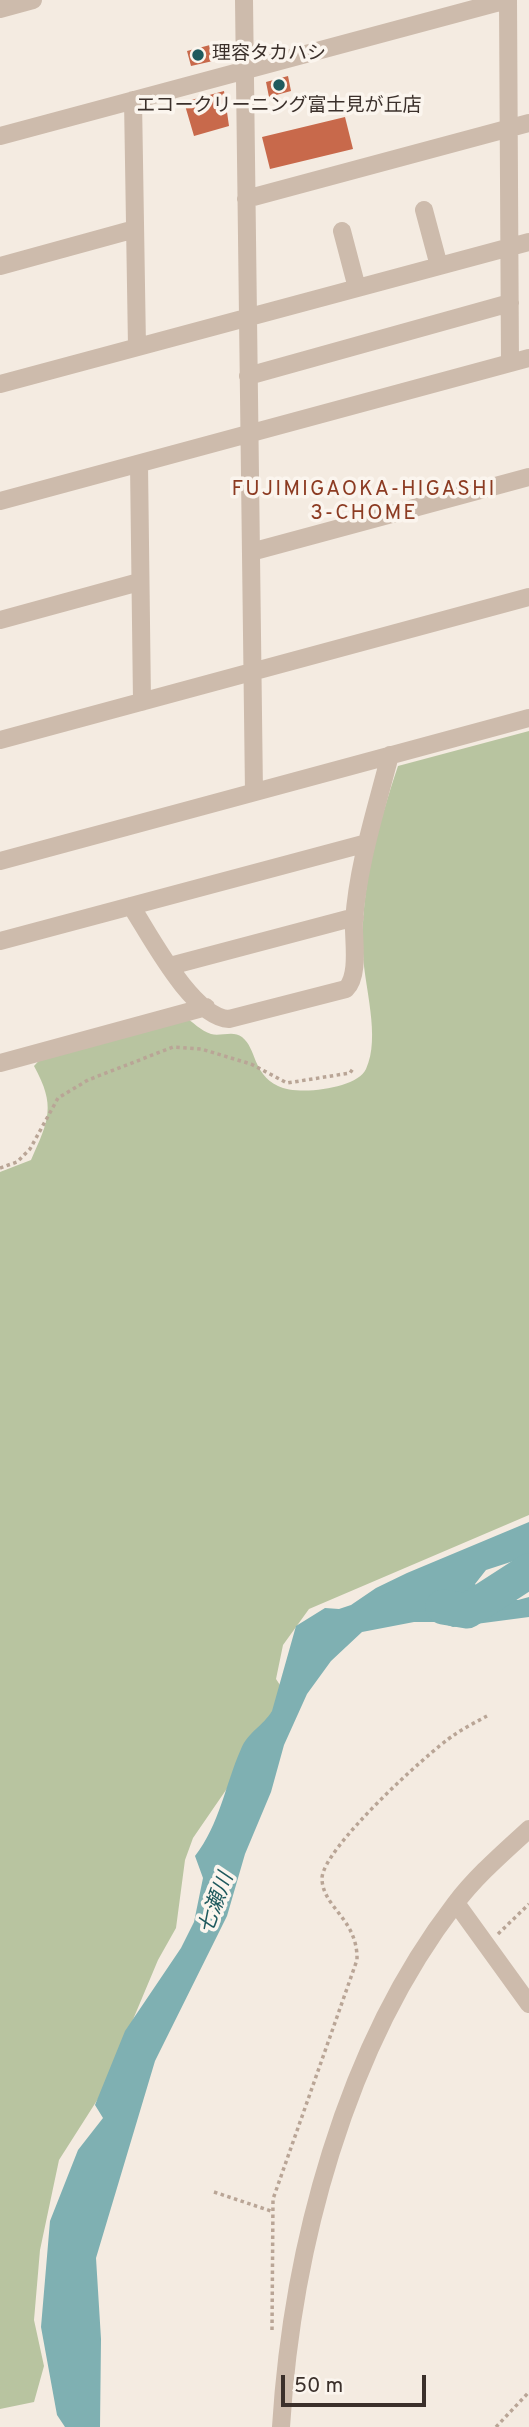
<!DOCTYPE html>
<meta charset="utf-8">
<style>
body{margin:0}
#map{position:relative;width:529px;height:2427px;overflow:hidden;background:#f4ebe1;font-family:Overpass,sans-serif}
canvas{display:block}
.scale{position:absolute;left:281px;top:2375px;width:145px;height:32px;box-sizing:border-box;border:4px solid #3b302b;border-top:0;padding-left:9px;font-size:21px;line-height:24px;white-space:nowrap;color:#3b302b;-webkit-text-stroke:5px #fbf5ee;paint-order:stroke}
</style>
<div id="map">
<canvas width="529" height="2427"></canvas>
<div class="scale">50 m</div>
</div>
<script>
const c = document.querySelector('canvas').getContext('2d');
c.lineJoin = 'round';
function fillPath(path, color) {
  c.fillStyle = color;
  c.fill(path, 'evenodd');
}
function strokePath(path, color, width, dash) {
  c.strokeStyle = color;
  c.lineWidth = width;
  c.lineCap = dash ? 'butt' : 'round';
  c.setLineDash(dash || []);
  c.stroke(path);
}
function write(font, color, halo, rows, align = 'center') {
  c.font = font + ' Overpass,"Noto Sans JP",sans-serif';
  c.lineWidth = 7;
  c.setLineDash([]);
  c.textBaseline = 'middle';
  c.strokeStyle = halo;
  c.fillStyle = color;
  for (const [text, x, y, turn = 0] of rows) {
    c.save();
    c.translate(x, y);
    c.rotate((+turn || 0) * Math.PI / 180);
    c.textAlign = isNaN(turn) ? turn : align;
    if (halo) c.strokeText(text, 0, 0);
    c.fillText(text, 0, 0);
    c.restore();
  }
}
const green = new Path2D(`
 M529,731V1515L309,1609L283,1645L276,1679L282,1688L283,1707L193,1838L185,1860L176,1928L158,1960L103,2091L59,2160L40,2250L34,2320L44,2366L34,2402L0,2409V1172L31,1160C49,1120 56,1106 34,1066L45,1054L184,1016C193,1022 201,1031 211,1034C220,1037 233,1030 242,1037C257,1049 252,1073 278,1086C297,1096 357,1089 366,1069C381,1037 364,986 363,953C360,888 378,826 398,766Z`);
const water = new Path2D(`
 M529,1522V1556L486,1570L475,1584L489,1600H518L529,1597V1617L453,1627L439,1622H414L362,1632L331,1661L307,1694L284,1745L271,1792L245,1854L227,1916L155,2061L96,2258L101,2339L100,2427H65L57,2415L41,2327L50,2221L78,2150L103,2118L95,2105L125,2031L181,1948L194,1922L203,1878L195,1856C220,1824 225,1785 241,1749C248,1732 263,1726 272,1711L296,1626L325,1608L339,1609L351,1605L376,1588L407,1573Z`);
const river = new Path2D(`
 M443,1607L467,1611L529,1571`);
const building = new Path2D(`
 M210,45L213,61L191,66L187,51Z
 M288,76L291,91L269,97L266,82Z
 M224,91L229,126L194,136L184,102Z
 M345,117L353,149L270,169L262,137Z`);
const path = new Path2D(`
 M0,1168L17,1162L30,1149L58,1098L88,1080L173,1047L201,1049L251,1064L287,1083L350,1073L354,1067
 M498,1934L529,1904
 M214,2192L271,2211
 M272,2330L273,2199L357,1960C358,1919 323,1908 322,1879C321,1850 427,1753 454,1735C464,1728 476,1722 487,1716
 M496,2427L529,2392`);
const minor = new Path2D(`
 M244,0L254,792
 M508,0L510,363
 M0,9L33,0
 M133,100L137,347
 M0,136L507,0
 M246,199L529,123
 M424,210L439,266
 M342,231L357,288
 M0,266L135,229
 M248,376L510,303
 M0,384L529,242
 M139,464L142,702
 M0,501L529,358
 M251,552L529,477
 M0,620L139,582
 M0,740L529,597
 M0,861L529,718
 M131,906C150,935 192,1017 229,1019L346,989C360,975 353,939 354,921C358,864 376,810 390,755
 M0,941L367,843
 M170,966L355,917
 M0,1063L206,1007
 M456,1903L529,2004
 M281,2427C292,2249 345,2047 455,1904C476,1876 503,1853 529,1829`);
const markers = [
 [198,55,7,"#1f5a5e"],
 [279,85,7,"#1f5a5e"]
];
const poiNames = [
 ["理容タカハシ",212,55],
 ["エコークリーニング富士見が丘店",279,107,"center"]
];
const neighbourhoodNames = [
 ["FUJIMIGAOKA-HIGASHI",364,491],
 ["3-CHOME",364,515]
];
const waterNames = [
 ["七瀬川",218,1904,-70]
];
fillPath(green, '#b8c4a0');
fillPath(water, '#7fb0b2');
strokePath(river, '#7fb0b2', 35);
fillPath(building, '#c8694b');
strokePath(path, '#b9a596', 3.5, [3.5, 3.5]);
strokePath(minor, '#cdbbac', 18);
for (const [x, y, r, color] of markers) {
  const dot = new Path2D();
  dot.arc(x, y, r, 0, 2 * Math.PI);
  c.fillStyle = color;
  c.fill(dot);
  strokePath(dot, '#fbf5ee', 2.5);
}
write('19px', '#3b302b', '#fbf5ee', poiNames, 'left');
c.letterSpacing = '2px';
write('21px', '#8c3b22', '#fbf5ee', neighbourhoodNames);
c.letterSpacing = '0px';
write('italic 21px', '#1f5a5e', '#fbf5ee', waterNames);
</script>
